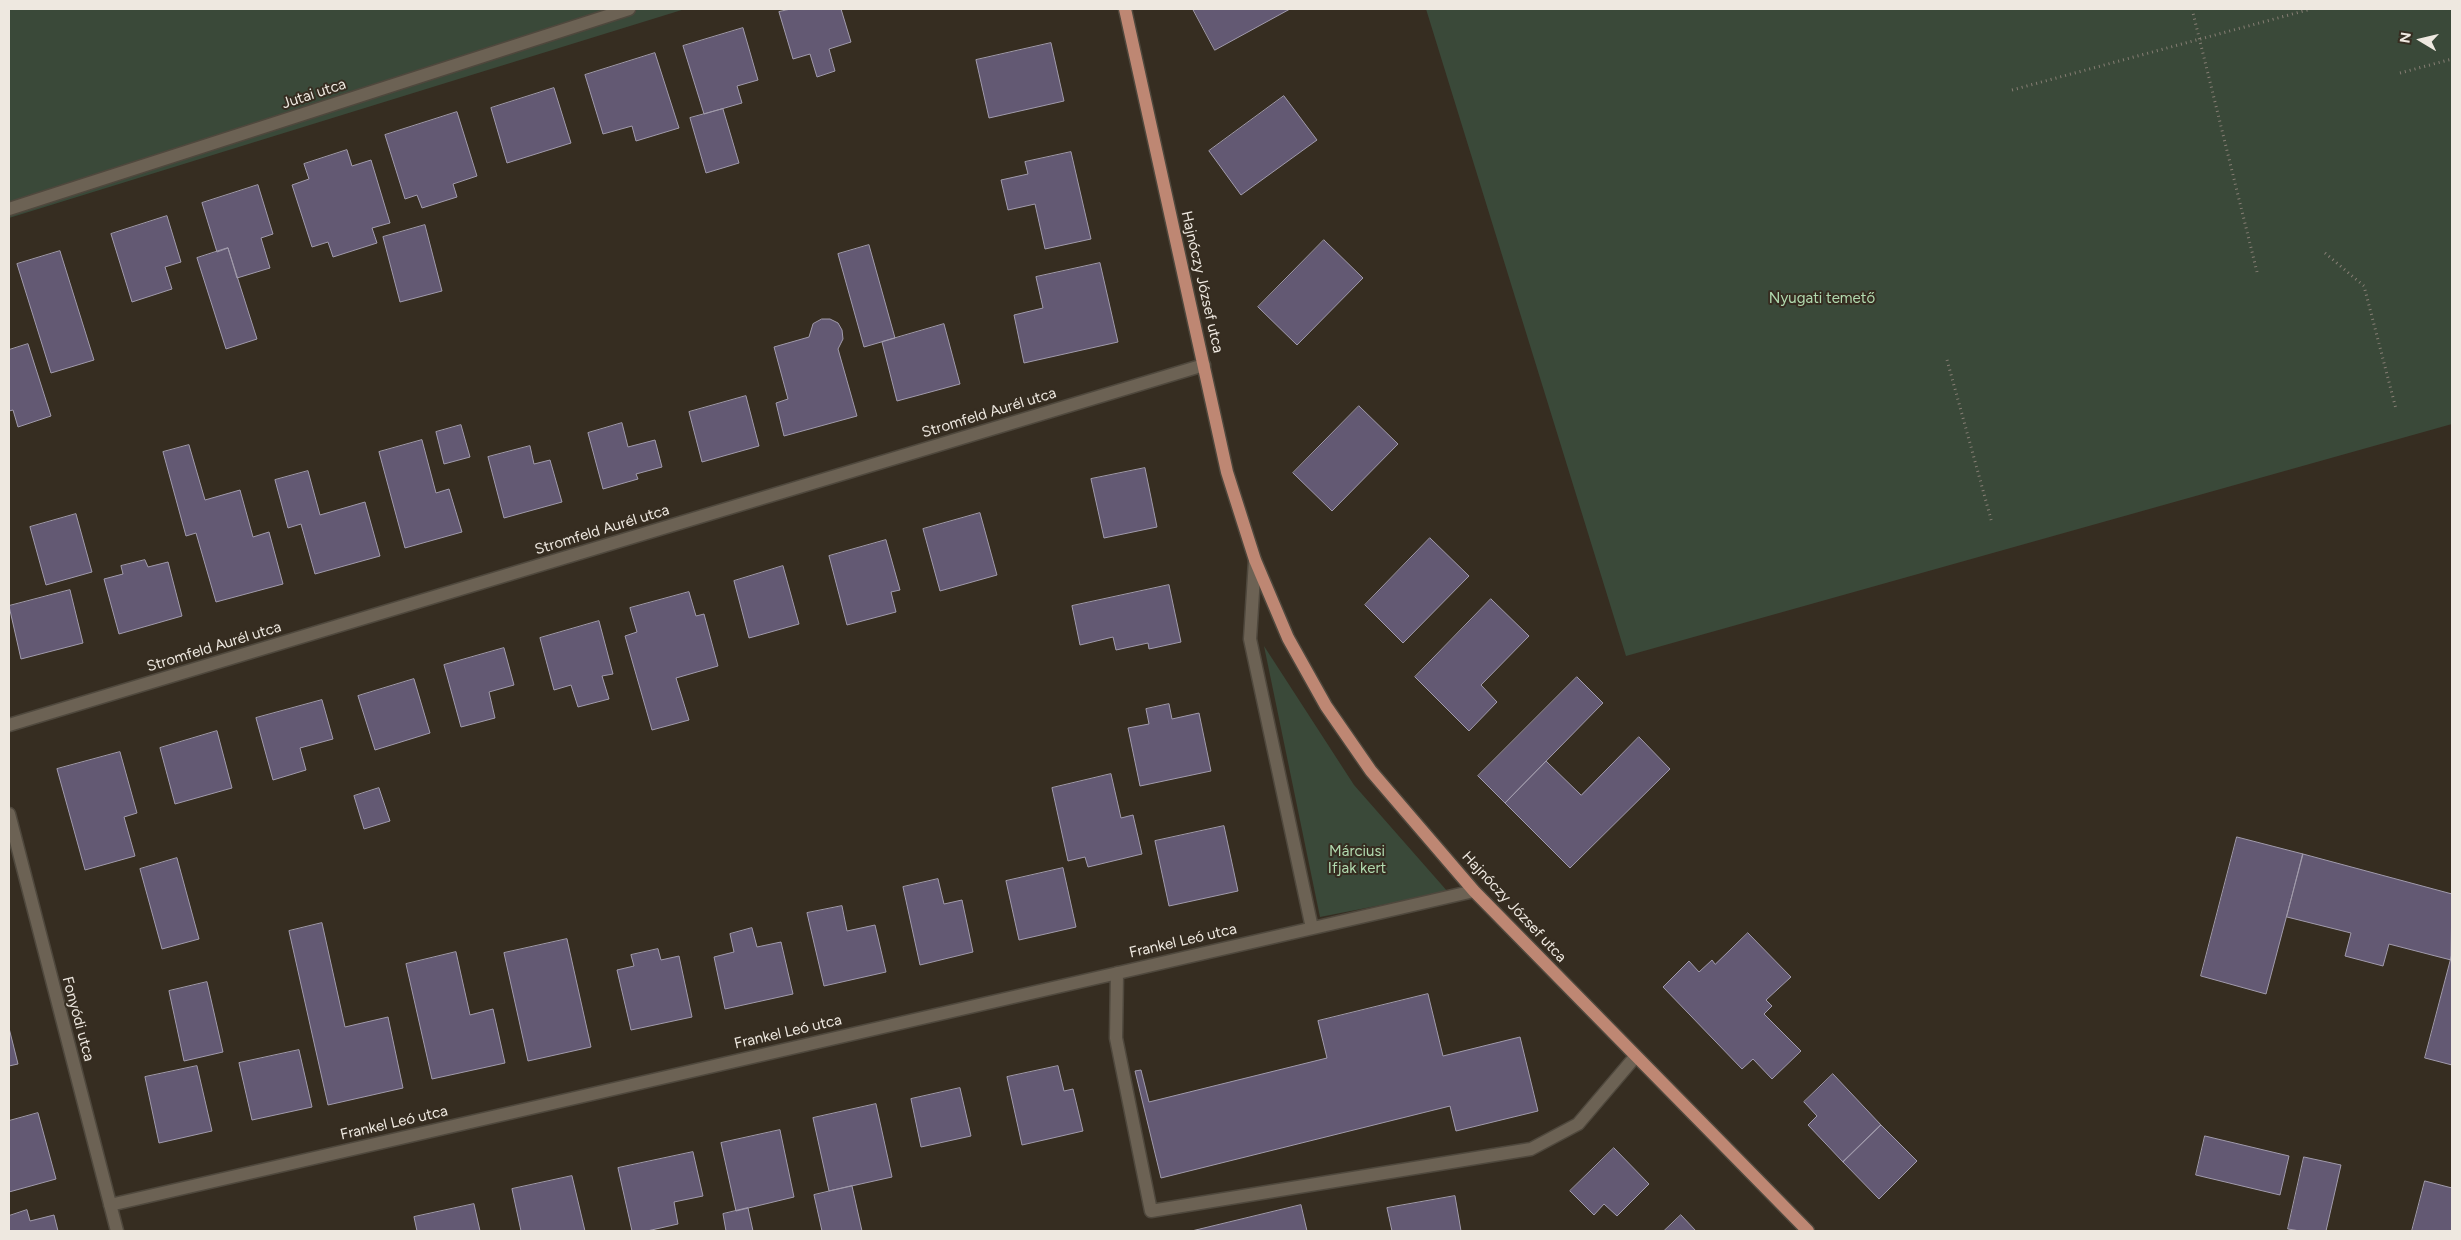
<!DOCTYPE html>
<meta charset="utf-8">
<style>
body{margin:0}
#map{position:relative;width:2461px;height:1240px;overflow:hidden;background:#362d21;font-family:Figtree,sans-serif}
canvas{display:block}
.frame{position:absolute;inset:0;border:10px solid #eee8e0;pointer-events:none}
.north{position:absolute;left:2396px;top:15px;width:50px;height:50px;-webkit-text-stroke:4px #362d21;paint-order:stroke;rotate:279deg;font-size:14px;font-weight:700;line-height:20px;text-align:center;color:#eee8e0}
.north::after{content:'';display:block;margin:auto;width:18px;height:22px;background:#eee8e0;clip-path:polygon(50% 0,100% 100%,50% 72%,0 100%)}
</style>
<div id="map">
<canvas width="2461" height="1240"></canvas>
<div class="frame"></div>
<div class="north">N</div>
</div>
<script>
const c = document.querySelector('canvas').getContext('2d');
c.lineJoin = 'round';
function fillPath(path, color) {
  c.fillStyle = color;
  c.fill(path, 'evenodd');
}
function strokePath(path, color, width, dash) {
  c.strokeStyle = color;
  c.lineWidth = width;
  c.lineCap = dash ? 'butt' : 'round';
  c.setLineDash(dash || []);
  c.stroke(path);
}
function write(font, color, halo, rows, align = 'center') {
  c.font = font + ' Figtree,sans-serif';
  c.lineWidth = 4;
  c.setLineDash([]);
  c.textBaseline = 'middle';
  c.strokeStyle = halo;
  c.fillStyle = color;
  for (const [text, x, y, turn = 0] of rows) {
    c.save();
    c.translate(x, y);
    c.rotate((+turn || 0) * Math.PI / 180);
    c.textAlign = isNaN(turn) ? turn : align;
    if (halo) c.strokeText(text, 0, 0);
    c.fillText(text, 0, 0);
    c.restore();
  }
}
const green = new Path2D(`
 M9,9H685L9,218Z
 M1426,9H2452V424L1626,656Z
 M1264,646L1354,785L1448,892L1320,917Z`);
const building = new Path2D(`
 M791,9H841L851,42L829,49L835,71L817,77L810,54L793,59L779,12Z
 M1193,9H1290L1215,50Z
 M743,28L758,80L737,86L742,103L704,114L683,46Z
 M1051,43L1064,101L989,118L976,60Z
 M655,53L679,128L636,141L632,126L603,134L585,75Z
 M554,88L571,143L507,163L491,108Z
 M1284,96L1317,140L1241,195L1209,151Z
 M723,109L739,163L706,173L690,118Z
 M457,112L477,176L453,184L457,197L422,208L417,195L405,199L385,135Z
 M347,150L352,166L371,160L390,223L372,228L377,243L333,257L328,242L312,247L292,185L309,179L304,164Z
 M1071,152L1091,239L1045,249L1035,204L1008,210L1001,180L1028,174L1025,162Z
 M258,185L273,234L261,238L270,268L237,278L228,248L217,252L202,203Z
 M167,216L181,262L165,267L172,289L132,302L111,234Z
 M425,225L442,291L400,302L383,237Z
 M1324,240L1363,278L1297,345L1258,307Z
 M869,245L895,338L864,347L838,254Z
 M228,248L257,339L226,349L197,258Z
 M60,251L94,360L51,373L17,264Z
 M1100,263L1118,342L1024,363L1014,315L1043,308L1036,277Z
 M822,319H830L838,323L842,330L843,339L838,349L857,416L784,436L776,403L788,399L774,347L809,337L813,324Z
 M944,324L960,384L897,401L882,342Z
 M28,344L51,416L18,427L13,410L9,411V350Z
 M746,396L759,446L702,462L689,412Z
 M1359,406L1398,444L1332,511L1293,473Z
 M622,423L628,447L655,440L662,467L636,474L638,479L603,489L588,433Z
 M461,425L470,457L444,464L436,432Z
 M422,440L436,493L449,489L462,532L405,548L379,452Z
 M189,445L205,500L240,490L253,537L269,532L283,584L216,602L196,533L186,536L163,452Z
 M530,446L534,464L550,460L562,502L504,518L488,457Z
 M1145,468L1157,527L1104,538L1091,479Z
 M308,471L320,515L365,502L380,556L315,574L301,524L288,528L275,480Z
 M980,513L997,575L940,591L923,529Z
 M76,514L92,572L46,585L30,527Z
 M1430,538L1469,576L1403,643L1365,605Z
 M886,540L900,590L891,592L896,612L847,625L829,556Z
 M145,560L148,567L168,562L182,616L119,634L104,579L123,574L121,566Z
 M783,566L799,624L749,638L734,581Z
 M1169,585L1181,642L1149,649L1148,643L1116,650L1113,637L1080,645L1072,606Z
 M70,590L83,643L21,659L9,606Z
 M689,592L696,616L704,614L718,666L676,678L689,720L652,730L625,636L637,632L630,608Z
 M1491,599L1529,636L1481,685L1497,702L1469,731L1415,677Z
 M599,621L613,674L602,676L609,699L578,707L571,685L554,690L540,638Z
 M504,648L514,685L489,692L495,718L461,727L444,665Z
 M1577,677L1603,703L1505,803L1478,776Z
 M414,679L430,733L375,750L358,696Z
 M322,700L333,739L300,748L306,770L273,780L256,718Z
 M1169,704L1172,719L1199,713L1211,771L1140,786L1128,728L1149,724L1146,709Z
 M217,731L232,788L175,804L160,748Z
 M1639,737L1670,769L1570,868L1505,803L1546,761L1581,795Z
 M120,752L137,813L124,817L135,856L85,870L57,769Z
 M1111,774L1121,818L1133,815L1142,854L1088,867L1085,857L1068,861L1052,788Z
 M379,788L390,821L364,829L354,796Z
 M1224,826L1238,891L1169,906L1155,841Z
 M2237,837L2303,854L2266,994L2201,976Z
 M2303,854L2452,894L2451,960L2389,944L2383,966L2345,956L2351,933L2287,917Z
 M177,858L199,939L162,949L140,869Z
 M1063,868L1076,927L1019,940L1006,881Z
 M938,879L944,904L962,900L973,952L920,965L903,887Z
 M842,906L847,931L875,925L886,972L824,986L807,913Z
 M322,923L345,1027L388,1017L403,1088L328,1105L289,931Z
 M752,928L757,947L781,942L793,994L725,1009L714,957L734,952L730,934Z
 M1748,933L1791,977L1766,1000L1772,1006L1764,1014L1801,1051L1772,1079L1753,1059L1742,1069L1663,987L1689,961L1699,972L1712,960L1715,964Z
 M567,939L591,1047L528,1061L504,953Z
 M658,949L661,960L679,956L692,1017L631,1030L617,970L634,966L631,955Z
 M456,952L470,1015L493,1009L505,1063L432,1079L406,964Z
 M2452,954V1065L2425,1058Z
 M207,982L223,1052L184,1061L169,991Z
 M1428,994L1443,1056L1520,1037L1538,1111L1456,1131L1450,1106L1161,1178L1135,1071L1141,1070L1149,1102L1327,1058L1318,1021Z
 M9,1028L18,1064L9,1066Z
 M299,1050L312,1107L252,1120L239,1063Z
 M197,1066L212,1131L159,1143L145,1077Z
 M1058,1066L1064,1091L1073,1089L1083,1131L1022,1145L1007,1077Z
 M1833,1074L1881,1125L1843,1162L1808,1125L1817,1116L1804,1102Z
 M960,1088L971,1136L921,1147L911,1099Z
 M876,1104L892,1177L829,1191L813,1118Z
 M38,1113L56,1179L9,1192V1121Z
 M1881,1125L1917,1161L1879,1199L1843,1162Z
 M780,1130L794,1197L736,1211L721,1143Z
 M2205,1136L2289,1156L2280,1195L2196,1175Z
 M1614,1148L1649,1184L1617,1216L1604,1204L1594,1215L1570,1191Z
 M693,1152L703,1196L674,1202L678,1224L647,1231H632L618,1168Z
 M2304,1157L2341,1165L2326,1231H2300L2288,1229Z
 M572,1176L585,1231H521L512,1189Z
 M2425,1181L2452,1188V1231H2412Z
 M852,1186L862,1231H822L814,1195Z
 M1455,1196L1461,1231H1392L1387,1208Z
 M474,1204L480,1231H417L414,1217Z
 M1301,1205L1307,1231H1192Z
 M748,1208L753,1231H726L723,1214Z
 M27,1210L30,1221L54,1215L58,1231H9V1216Z
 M1681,1215L1696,1231H1664Z`);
const path = new Path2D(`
 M2192,9L2257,272
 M2400,73L2452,59
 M2012,90L2311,9
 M2325,253L2364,286L2396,409
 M1947,360L1992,523`);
const minor = new Path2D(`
 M9,209L629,9
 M1255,560L1250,639L1312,928
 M9,725L1204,365
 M9,814L117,1231
 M1117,973L1116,1038L1151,1211L1531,1149L1578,1124L1635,1057
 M110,1205L1474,891`);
const major = new Path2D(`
 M1125,9L1227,472L1255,560L1288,638L1326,706L1371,771L1474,891L1808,1231`);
const streetNames = [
 ["Jutai utca",314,94,-18],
 ["Hajnóczy József utca",1202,282,77],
 ["Stromfeld Aurél utca",989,413,-17],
 ["Stromfeld Aurél utca",602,530,-17],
 ["Stromfeld Aurél utca",214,647,-17],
 ["Hajnóczy József utca",1514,907,47],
 ["Frankel Leó utca",1183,941,-13],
 ["Fonyódi utca",78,1019,75],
 ["Frankel Leó utca",788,1032,-13],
 ["Frankel Leó utca",394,1123,-13]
];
const parkNames = [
 ["Nyugati temető",1822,299],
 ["Márciusi",1357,852],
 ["Ifjak kert",1357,869]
];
fillPath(green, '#3a4939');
fillPath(building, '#635973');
strokePath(building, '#a19bac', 1);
strokePath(minor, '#4f483d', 15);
strokePath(major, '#4f483d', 15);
strokePath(path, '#867e74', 3, [1, 4]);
strokePath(minor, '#6c6254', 12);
strokePath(major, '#be8773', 12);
write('15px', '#eee8e0', '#362d21', streetNames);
write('15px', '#b1daaf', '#362d21', parkNames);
</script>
